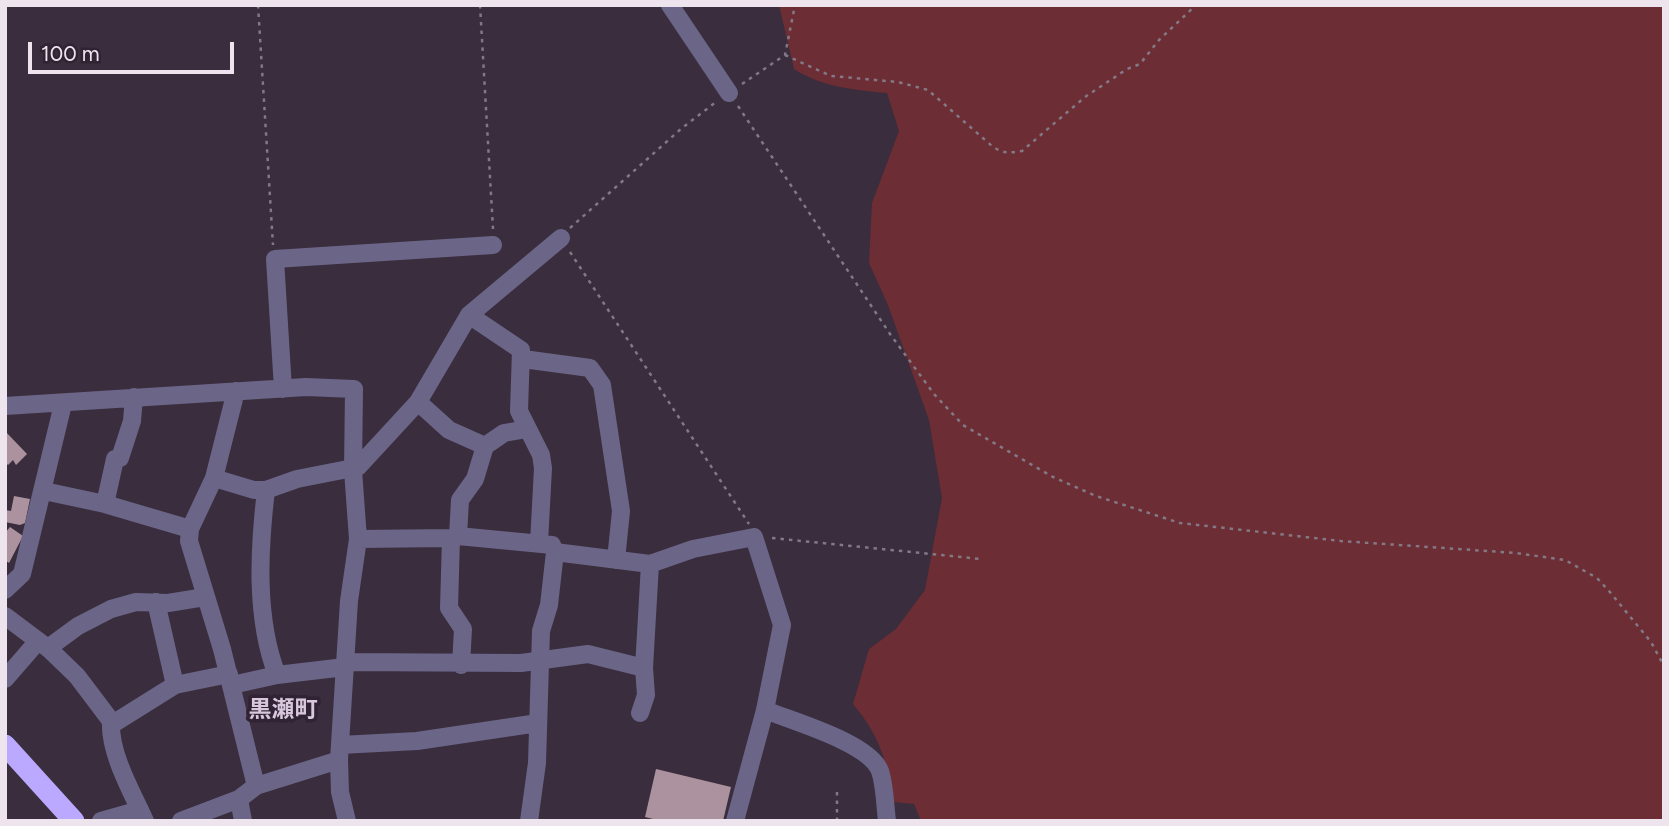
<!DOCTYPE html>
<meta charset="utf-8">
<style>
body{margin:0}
#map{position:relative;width:1669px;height:826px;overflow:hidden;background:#3a2d3d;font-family:Figtree,sans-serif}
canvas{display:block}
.frame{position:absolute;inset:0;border:7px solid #ede4ee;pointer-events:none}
.scale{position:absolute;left:28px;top:42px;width:206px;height:32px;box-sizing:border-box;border:4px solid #ede4ee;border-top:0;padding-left:9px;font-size:21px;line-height:24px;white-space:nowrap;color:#ede4ee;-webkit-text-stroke:5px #302333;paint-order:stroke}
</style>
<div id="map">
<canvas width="1669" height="826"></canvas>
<div class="frame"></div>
<div class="scale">100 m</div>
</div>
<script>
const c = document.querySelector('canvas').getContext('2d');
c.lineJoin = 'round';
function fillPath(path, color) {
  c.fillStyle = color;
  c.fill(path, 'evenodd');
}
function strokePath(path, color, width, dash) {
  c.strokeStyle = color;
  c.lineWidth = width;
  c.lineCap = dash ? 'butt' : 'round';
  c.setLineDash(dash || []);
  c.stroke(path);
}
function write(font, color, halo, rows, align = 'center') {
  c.font = font + ' Figtree,"Noto Sans JP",sans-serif';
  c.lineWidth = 7;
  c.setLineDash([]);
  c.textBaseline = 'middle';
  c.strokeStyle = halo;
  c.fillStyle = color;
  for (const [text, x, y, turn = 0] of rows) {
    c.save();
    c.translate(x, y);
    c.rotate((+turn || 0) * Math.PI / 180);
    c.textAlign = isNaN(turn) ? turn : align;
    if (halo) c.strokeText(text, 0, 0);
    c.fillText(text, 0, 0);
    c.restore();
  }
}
const green = new Path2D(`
 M779,5H1664V821H921L914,804L894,802C887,762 880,736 853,704L869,649L896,629L925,590L942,498L929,420L888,305L869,263L872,203L899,131L887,93C854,90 822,87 794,69Z`);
const building = new Path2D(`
 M5,431L27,454L16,465L13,460L8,465L5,462Z
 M14,496L30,499L25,523L20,525L5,522V510L11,511Z
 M10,527L23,536L9,563L5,560V533Z
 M656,769L731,787L723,821H661L645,817Z`);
const path = new Path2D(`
 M258,5L273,245
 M480,5L493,229
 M785,55L831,76L898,82L928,90L992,146C1003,154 1009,153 1022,151L1085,97L1127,69L1140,64L1159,40L1196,5
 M742,84L785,55L795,5
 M738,106L890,334L934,394L963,425L1053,477L1096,496L1180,523L1341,541L1516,553L1565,560L1597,578L1609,591L1651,642L1664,666
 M570,228L682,128L716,102
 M570,252L749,524
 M772,538L981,559
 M837,821V787`);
const minor = new Path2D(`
 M670,5L729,93
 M469,315L521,350L519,411L541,455L543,468L539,543
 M523,359L590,368L602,385L621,511L616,560
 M283,389L275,259L493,245
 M236,391L214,478L190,529L189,541L222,649L256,786
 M418,402L449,430L485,446
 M5,406L306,387L354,389L353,470L358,539L349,601L339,760L340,792L347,821
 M214,478L254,490H266L297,479L358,467L418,402L469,315L561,238
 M266,490C259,549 255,618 277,675
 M44,491L105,504L190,529
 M105,504L115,459L120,458L132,421L134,397
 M458,536L460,500L475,479L485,446L504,433L527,429
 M451,538L449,608L463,629L461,665
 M358,539L451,538L458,536L552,545L555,552L650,564L693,549L754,537L782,625L765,710L735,821
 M5,590L22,574L63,404
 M156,602L175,685
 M5,616L49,649L77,676L111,721C109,753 132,792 145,821
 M48,648L78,626L111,609L136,602L168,603L205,597
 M346,662L521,663L588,654L644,668
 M5,679L38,641
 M232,685L277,675L345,667
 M765,710C792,721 870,743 880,771C885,786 885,805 887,821
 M640,713L646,695L644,668L650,564
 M111,725L175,685L229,674
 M340,745L417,741L538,723
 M101,821L140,810
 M181,821L239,799
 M243,821L239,799L256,786L339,760
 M529,821L537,763L541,631L549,605L555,552`);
const highway = new Path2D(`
 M5,745L74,821`);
const quarterNames = [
 ["黒瀬町",283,710]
];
fillPath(green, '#6d2d34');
fillPath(building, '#ab929e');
strokePath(path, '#837885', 2.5, [3.5, 5]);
strokePath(minor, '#6b6588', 18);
strokePath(highway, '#baa9fe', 21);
write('bold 23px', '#d9c8dd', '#302333', quarterNames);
</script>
